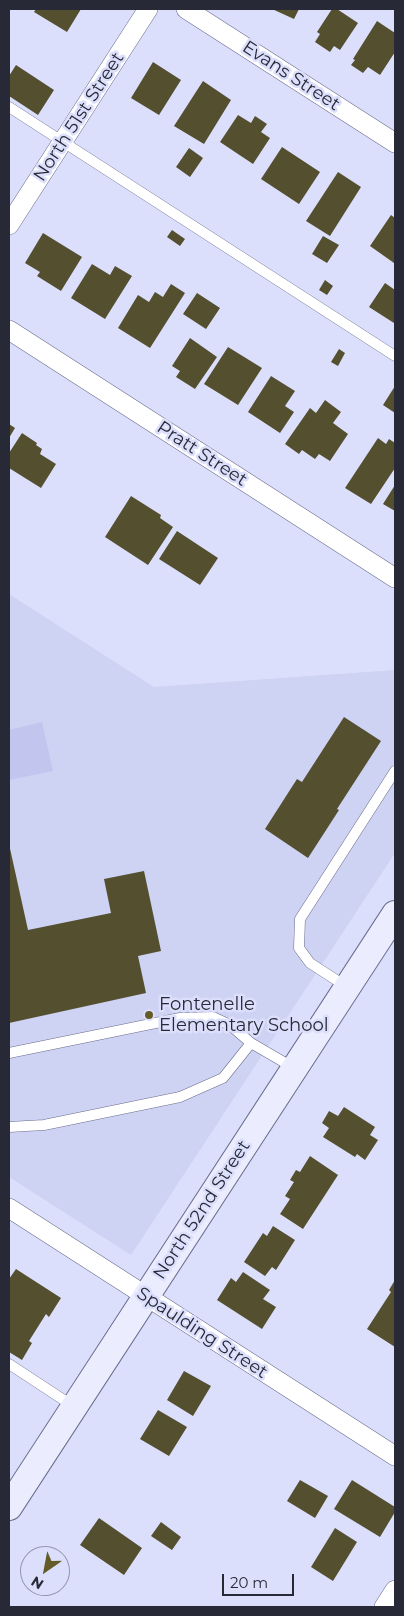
<!DOCTYPE html>
<style>
body{margin:0}
#map{position:relative;width:404px;height:1616px;overflow:hidden;background:#dcdffc;font-family:Montserrat,sans-serif}
canvas{display:block}
.frame{position:absolute;inset:0;border:10px solid #272936;pointer-events:none}
.north{position:absolute;left:20px;top:1546px;width:50px;height:50px;box-sizing:border-box;background:#dcdffc;border:1px solid #9496ad;border-radius:50%;rotate:213deg;font-size:14px;font-weight:700;line-height:20px;text-align:center;color:#272936}
.north::after{content:'';display:block;margin:auto;width:18px;height:22px;background:#635c29;clip-path:polygon(50% 0,100% 100%,50% 72%,0 100%)}
.scale{position:absolute;left:222px;top:1574px;width:72px;height:22px;box-sizing:border-box;border:2px solid #272936;border-top:0;padding-left:6px;font-size:15px;line-height:18px;white-space:nowrap;color:#272936;-webkit-text-stroke:4px #dcdffc;paint-order:stroke}
</style>
<div id="map">
<canvas width="404" height="1616"></canvas>
<div class="frame"></div>
<div class="north">N</div>
<div class="scale">20 m</div>
</div>
<script>
const c = document.querySelector('canvas').getContext('2d');
c.lineJoin = 'round';
function fillPath(path, color) {
  c.fillStyle = color;
  c.fill(path, 'evenodd');
}
function strokePath(path, color, width, dash) {
  c.strokeStyle = color;
  c.lineWidth = width;
  c.lineCap = dash ? 'butt' : 'round';
  c.setLineDash(dash || []);
  c.stroke(path);
}
function write(font, color, halo, rows, align = 'center') {
  c.font = font + ' Montserrat,sans-serif';
  c.lineWidth = 5;
  c.setLineDash([]);
  c.textBaseline = 'middle';
  c.strokeStyle = halo;
  c.fillStyle = color;
  for (const [text, x, y, turn = 0] of rows) {
    c.save();
    c.translate(x, y);
    c.rotate((+turn || 0) * Math.PI / 180);
    c.textAlign = isNaN(turn) ? turn : align;
    if (halo) c.strokeText(text, 0, 0);
    c.fillText(text, 0, 0);
    c.restore();
  }
}
const built = new Path2D(`
 M9,594L154,687L395,670V853L131,1255L9,1177Z`);
const green = new Path2D(`
 M42,722L53,771L9,780V730Z`);
const building = new Path2D(`
 M36,9H81L67,32L34,12Z
 M272,9H299L294,19Z
 M332,9H337L358,23L340,50L334,46L330,52L315,42L320,34L317,32Z
 M377,21L395,33V52L380,75L368,67L363,73L351,65L355,60L353,59Z
 M153,62L181,80L159,115L131,98Z
 M16,65L54,90L38,115L9,96V76Z
 M203,81L231,100L204,144L174,126Z
 M238,115L251,123L255,116L267,124L261,132L270,138L253,164L220,142Z
 M282,147L320,172L299,204L261,179Z
 M189,148L203,158L190,177L176,167Z
 M338,172L361,187L330,236L306,221Z
 M391,215L395,218V261L394,263L370,246Z
 M172,230L185,239L180,246L167,237Z
 M43,233L82,257L61,291L37,276L40,272L25,263Z
 M323,236L339,245L327,263L312,254Z
 M92,264L110,275L115,266L132,276L105,319L71,298Z
 M325,280L333,286L327,295L319,290Z
 M385,283L395,290V320L394,323L369,307Z
 M171,284L185,293L150,348L118,328L138,295L149,302L155,292L163,297Z
 M197,293L220,308L206,329L183,314Z
 M190,338L217,357L195,389L176,377L180,371L172,366Z
 M228,347L262,368L238,405L204,384Z
 M339,349L345,353L338,366L331,362Z
 M271,376L295,391L285,406L294,412L280,433L248,412Z
 M395,386V413L383,405Z
 M325,400L341,412L333,423L348,434L330,461L319,454L315,459L302,450L299,454L285,444L310,408L316,413Z
 M9,424L15,428L9,438Z
 M22,433L37,443L36,445L42,449L40,454L56,464L41,488L9,468V453Z
 M378,438L386,444L389,439L395,443V468L371,504L345,488Z
 M395,485V511L383,504Z
 M131,496L161,515L160,518L173,527L148,565L105,537Z
 M177,531L218,558L200,585L159,559Z
 M344,717L381,741L337,809L339,810L308,858L265,829L297,779L302,782Z
 M9,844L28,930L111,913L104,879L144,871L161,951L138,956L146,993L9,1023Z
 M344,1107L375,1127L370,1135L378,1140L365,1160L357,1154L355,1157L323,1137L329,1128L322,1123L329,1111L338,1116Z
 M310,1156L338,1175L303,1229L280,1214L290,1199L285,1196L294,1182L290,1180L296,1170L300,1172Z
 M273,1226L295,1240L276,1270L272,1267L265,1276L244,1262L263,1233L267,1236Z
 M16,1269L61,1298L49,1317L46,1314L29,1341L32,1343L22,1360L9,1352V1279Z
 M243,1272L270,1290L263,1299L276,1307L262,1329L217,1300L231,1278L236,1282Z
 M395,1280V1347L367,1329L391,1292L389,1290Z
 M184,1371L211,1386L193,1416L167,1400Z
 M158,1410L187,1427L169,1456L140,1439Z
 M300,1480L328,1496L315,1518L287,1501Z
 M352,1480L395,1507V1512L380,1537L334,1509Z
 M99,1518L142,1548L124,1575L80,1545Z
 M161,1522L181,1537L172,1550L151,1536Z
 M335,1528L357,1542L333,1581L311,1567Z`);
const lane = new Path2D(`
 M9,107L395,356
 M347,987L310,963L299,948L300,919L395,771
 M9,1053L180,1018L213,1017L230,1025L251,1043L294,1068
 M9,1127L44,1125L180,1097L223,1078L251,1043
 M9,1364L73,1406`);
const street = new Path2D(`
 M186,9L395,143
 M9,225L148,9
 M9,330L395,578
 M9,1208L395,1456
 M384,1607L395,1590`);
const secondary = new Path2D(`
 M9,1507L395,914`);
const markers = [
 [149,1015,5,"#635c29"]
];
const streetNames = [
 ["Evans Street",291,76,33],
 ["North 51st Street",79,117,-57],
 ["Pratt Street",202,454,33],
 ["North 52nd Street",202,1210,-57],
 ["Spaulding Street",202,1333,33]
];
const poiNames = [
 ["Fontenelle",159,1005],
 ["Elementary School",159,1026]
];
fillPath(built, '#ced2f3');
fillPath(green, '#c2c6ef');
fillPath(building, '#534f2f');
strokePath(lane, '#6a6d8c', 11);
strokePath(street, '#6a6d8c', 20);
strokePath(secondary, '#6a6d8c', 28);
strokePath(lane, '#fff', 10);
strokePath(street, '#fff', 19);
strokePath(secondary, '#ebedff', 26);
for (const [x, y, r, color] of markers) {
  const dot = new Path2D();
  dot.arc(x, y, r, 0, 2 * Math.PI);
  c.fillStyle = color;
  c.fill(dot);
  strokePath(dot, '#dcdffc', 2);
}
write('18px', '#272936', '#dcdffc', streetNames);
write('18px', '#272936', '#dcdffc', poiNames, 'left');
</script>
